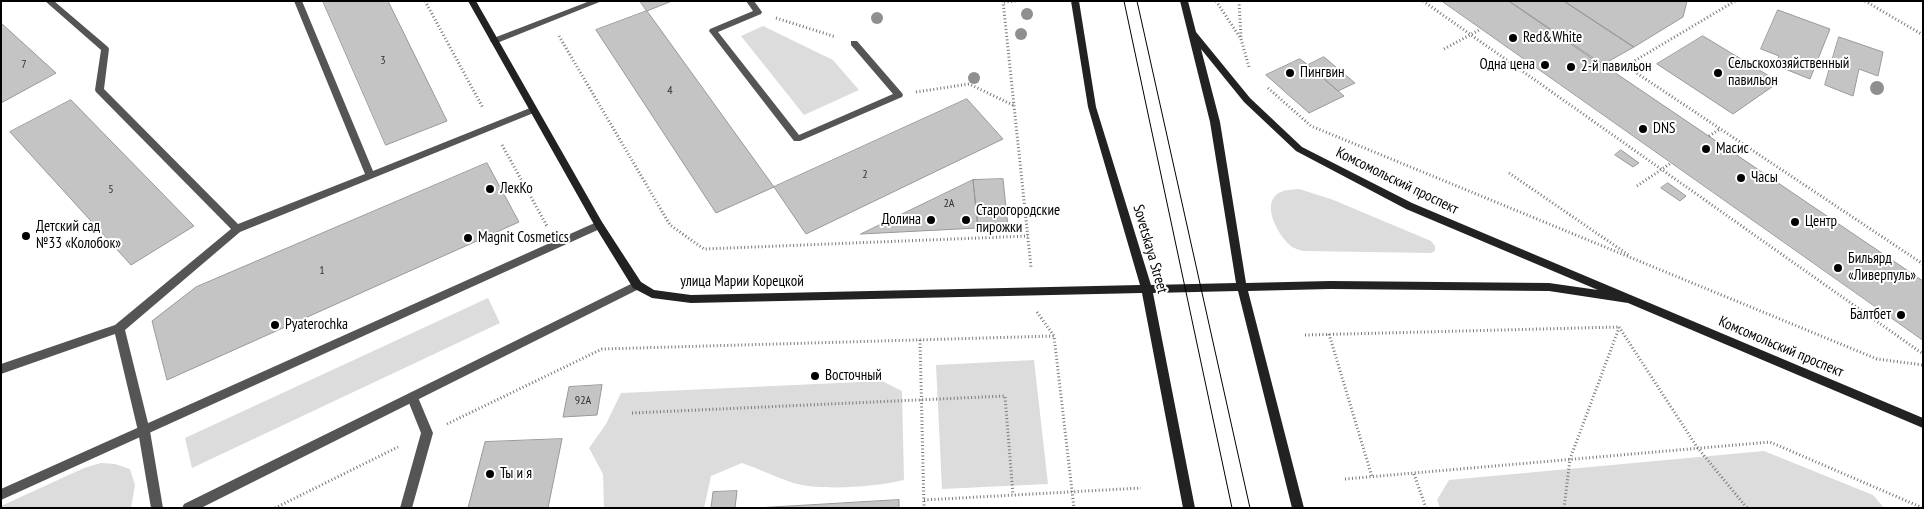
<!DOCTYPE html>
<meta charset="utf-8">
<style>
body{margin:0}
#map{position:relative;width:1924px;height:509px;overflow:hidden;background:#fff;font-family:"PT Sans Narrow",sans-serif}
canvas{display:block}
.frame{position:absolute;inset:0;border:2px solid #000;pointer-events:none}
</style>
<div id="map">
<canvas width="1924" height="509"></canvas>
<div class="frame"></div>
</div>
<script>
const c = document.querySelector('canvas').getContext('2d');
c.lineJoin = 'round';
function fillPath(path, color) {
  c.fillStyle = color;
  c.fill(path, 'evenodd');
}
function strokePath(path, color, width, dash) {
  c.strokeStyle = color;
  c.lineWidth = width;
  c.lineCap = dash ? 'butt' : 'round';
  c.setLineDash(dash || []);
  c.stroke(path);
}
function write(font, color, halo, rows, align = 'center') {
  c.font = font + ' "PT Sans Narrow",sans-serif';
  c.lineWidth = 4;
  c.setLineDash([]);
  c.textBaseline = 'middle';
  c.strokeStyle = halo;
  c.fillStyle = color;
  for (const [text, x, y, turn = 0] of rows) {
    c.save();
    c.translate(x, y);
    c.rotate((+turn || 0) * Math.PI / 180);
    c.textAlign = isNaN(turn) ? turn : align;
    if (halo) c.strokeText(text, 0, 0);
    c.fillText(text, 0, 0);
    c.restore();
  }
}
const green = new Path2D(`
 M763,26L833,60L859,90L804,115L741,36Z
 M1299,189L1331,199L1431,241L1435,246V251L1431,253L1303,251C1300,250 1296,249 1292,247C1280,238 1262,208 1276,195C1283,189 1291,190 1299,189Z
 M488,298L500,323L192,468L185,438Z
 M1034,360L1048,484L942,489L936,365Z
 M882,381L902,391L904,480C876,487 821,491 793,483C776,477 759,469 742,463L711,476L704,508H604L603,474L589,448L606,424L621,393Z
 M1764,451L1873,495L1884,508H1440L1437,500L1449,480Z
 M101,463L115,464L130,469L135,485L131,508H1V506L84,468Z`);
const building = new Path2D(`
 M323,1H388L447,121L386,145Z
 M640,1H672L647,11Z
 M1442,1H1509L1923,281V340Z
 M1509,1H1564L1634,47L1602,65Z
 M1564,1H1687L1683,17L1634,47Z
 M1778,10L1830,29L1810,79L1775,65L1779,56L1761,49Z
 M647,11L774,187L716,213L596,30Z
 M1,23L56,73L1,103Z
 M1703,36L1779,82L1733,114L1657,64Z
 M1839,37L1883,52L1878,76L1859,69L1853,96L1825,85Z
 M1324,57L1355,83L1338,91L1308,65Z
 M1300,59L1308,65L1344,96L1309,113L1266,75Z
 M967,99L1003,139L806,234L774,187Z
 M71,100L194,226L131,265L10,132Z
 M1621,150L1639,163L1633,167L1615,155Z
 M487,163L519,222L167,380L152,321L196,287Z
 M1003,179L1008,227L978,228L973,180Z
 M973,180L978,228L861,234Z
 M1668,183L1686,196L1680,201L1661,188Z
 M602,385L597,415L563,417L569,387Z
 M562,439L548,508H468L485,442Z
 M737,491L735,508H711L713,492Z
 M899,500V508H756Z`);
const path = new Path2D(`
 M425,1L483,108
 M1003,1L1031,267
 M1216,1L1241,39L1249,67
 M1239,1L1241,38
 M1423,1L1923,354
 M1735,1L1626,66L1923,264
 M1865,1L1923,35
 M1004,2L1016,1
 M776,18L836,37
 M559,36L670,225L704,249L1028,236
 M1444,49L1481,29
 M1268,88L1311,126L1877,359L1923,365
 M916,92L969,84L1015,106
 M1709,136L1720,129
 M502,145L547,226H545
 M1509,173L1630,256
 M1637,186L1671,163
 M1037,312L1054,336L1074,508
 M1619,327L1697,447L1747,508
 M1329,334L1372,477
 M1305,335L1619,327
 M920,340L924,508
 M632,413L1005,396L1013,495
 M447,424L602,349L1054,336
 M1414,474L1426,508
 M1345,479L1770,442L1923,508
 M924,500L1141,488
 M275,508L398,447
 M1564,508L1570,459L1619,328`);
const lane = new Path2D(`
 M45,1H54L108,47L109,49L104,89L238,224L365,174L294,1H302L373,171L530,108H536L537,110L536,112L240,232L125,330L150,431L163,508H151L138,431L115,334L1,374V364L115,325L231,229L96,92L95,90L101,50Z
 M590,1H602L497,43L494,44L490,41L491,39Z
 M746,1H754L762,12L761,14L718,32L799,135L893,94L851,45V41H857L902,93L903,95L902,97L800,141H794L709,31L710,29L753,11Z
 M413,393L417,395L433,433L412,508H400L421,433L407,398L409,395Z`);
const street = new Path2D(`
 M599,221L604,225L602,228L1,500V489Z
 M637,281L641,282L642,285L641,288L201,508H182L184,504Z`);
const secondary = new Path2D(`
 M468,1H476L602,222L641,282L654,290L691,295L1140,285L1088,107L1071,1H1079L1096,107L1151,285L1236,283L1210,122L1180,1H1188L1196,32L1250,98L1302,147L1412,203L1923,418V428L1628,303L1549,291L1330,289L1248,291L1304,508H1292L1238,291L1153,293L1195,508H1183L1142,293L691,303L652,298L633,288L596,228ZM1201,49L1244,102L1296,151L1406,209L1598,290L1549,283L1330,281L1246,283L1220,122Z`);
const tram = new Path2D(`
 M1124,1L1232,508
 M1137,1L1250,508`);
const trees = [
 [1027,14,6],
 [877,18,6],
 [1021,34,6],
 [974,78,6],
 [1877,88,7]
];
const markers = [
 [1513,38,5,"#000"],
 [1545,65,5,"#000"],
 [1571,67,5,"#000"],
 [1290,73,5,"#000"],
 [1718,73,5,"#000"],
 [1643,129,5,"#000"],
 [1706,149,5,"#000"],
 [1741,178,5,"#000"],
 [490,189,5,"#000"],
 [931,220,5,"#000"],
 [966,220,5,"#000"],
 [1795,222,5,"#000"],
 [26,236,5,"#000"],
 [468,238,5,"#000"],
 [1838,268,5,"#000"],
 [1901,315,5,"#000"],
 [275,325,5,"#000"],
 [815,376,5,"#000"],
 [490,474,5,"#000"]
];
const numberNames = [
 ["3",383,61],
 ["7",24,65],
 ["4",670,91],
 ["2",865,175],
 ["5",111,190],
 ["2А",949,204],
 ["1",322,271],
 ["92А",583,401]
];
const poiNames = [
 ["Red&White",1523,38],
 ["Сельскохозяйственный",1728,64],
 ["павильон",1728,81],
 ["Одна цена",1535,65,"right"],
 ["2-й павильон",1581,67],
 ["Пингвин",1300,73],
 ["DNS",1653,129],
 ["Масис",1716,149],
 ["Часы",1751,178],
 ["ЛекКо",500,189],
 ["Старогородские",976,211],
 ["пирожки",976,228],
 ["Долина",921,220,"right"],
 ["Центр",1805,222],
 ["Детский сад",36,227],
 ["№33 «Колобок»",36,244],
 ["Magnit Cosmetics",478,238],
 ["Бильярд",1848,259],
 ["«Ливерпуль»",1848,276],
 ["Балтбет",1891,315,"right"],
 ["Pyaterochka",285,325],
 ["Восточный",825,376],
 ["Ты и я",500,474]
];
const streetNames = [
 ["Комсомольский проспект",1397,181,26],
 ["Sovetskaya Street",1150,249,74],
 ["улица Марии Корецкой",742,282],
 ["Комсомольский проспект",1781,347,23]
];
fillPath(green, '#dcdcdc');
fillPath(building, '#c4c4c4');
strokePath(building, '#999', 1);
strokePath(path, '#777', 3, [1, 2.5]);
fillPath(lane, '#555');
fillPath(street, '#555');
fillPath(secondary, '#222');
strokePath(tram, '#000', 1);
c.fillStyle = '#8f8f8f';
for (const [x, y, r] of trees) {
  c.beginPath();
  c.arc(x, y, r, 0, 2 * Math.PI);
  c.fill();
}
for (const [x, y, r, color] of markers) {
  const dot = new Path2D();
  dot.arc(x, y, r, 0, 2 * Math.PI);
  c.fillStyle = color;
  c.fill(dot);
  strokePath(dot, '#fff', 2);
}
write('12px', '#313131', null, numberNames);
write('15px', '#000', '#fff', poiNames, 'left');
write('15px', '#000', '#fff', streetNames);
</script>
